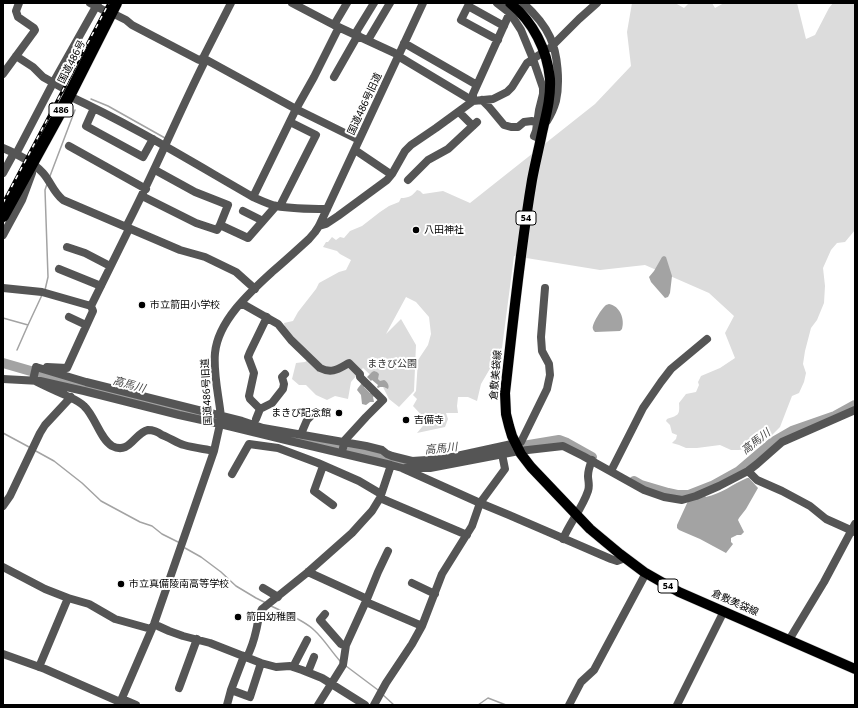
<!DOCTYPE html>
<meta charset="utf-8">
<style>
body{margin:0}
#map{position:relative;width:858px;height:708px;overflow:hidden;background:#fff;font-family:"Noto Sans",sans-serif}
canvas{display:block}
.frame{position:absolute;inset:0;border:4px solid #000;pointer-events:none}
</style>
<div id="map">
<canvas width="858" height="708"></canvas>
<div class="frame"></div>
</div>
<script>
const c = document.querySelector('canvas').getContext('2d');
c.lineJoin = 'round';
function fillPath(path, color) {
  c.fillStyle = color;
  c.fill(path, 'evenodd');
}
function strokePath(path, color, width, dash) {
  c.strokeStyle = color;
  c.lineWidth = width;
  c.lineCap = dash ? 'butt' : 'round';
  c.setLineDash(dash || []);
  c.stroke(path);
}
function write(font, color, halo, rows, align = 'center') {
  c.font = font + ' "Noto Sans","Noto Sans JP",sans-serif';
  c.lineWidth = 4;
  c.setLineDash([]);
  c.textBaseline = 'middle';
  c.strokeStyle = halo;
  c.fillStyle = color;
  for (const [text, x, y, turn = 0] of rows) {
    c.save();
    c.translate(x, y);
    c.rotate((+turn || 0) * Math.PI / 180);
    c.textAlign = isNaN(turn) ? turn : align;
    if (halo) c.strokeText(text, 0, 0);
    c.fillText(text, 0, 0);
    c.restore();
  }
}
const green = new Path2D(`
 M632,3H675L684,8L689,3H712L715,8L724,3H797L806,39L815,35L829,8L833,3H855V230L845,242L837,243L831,250L823,268L825,286L824,303L817,320L811,328L805,351L803,364L806,373L804,382L799,393L792,396L780,427L771,436L762,443L750,448L739,450H731L720,445L697,448H686L679,445L672,443L676,439L677,435L672,433L670,425L666,421L667,419C678,415 680,416 679,403L686,394L696,392L699,385L698,382L701,376L720,368L735,358L725,333L734,316L709,293L645,265L600,270L514,256L502,348L481,384L477,401L468,397H458L457,406L458,413H446L448,419L445,427L417,433L427,421L413,406L417,399L413,395L416,391L418,360L428,345L431,334L429,317L416,302L406,297L386,334L401,319L416,345L414,391L399,407L389,399L383,387L363,368L351,382L348,399L335,396L327,400L316,395L306,385H299L292,379L296,363L305,362L312,357L285,328L284,323L293,321L298,312L316,289L319,283L339,272L346,270L351,260L340,254L337,251L323,247L326,242H328L332,237L336,240L340,237L344,238L350,231L362,226L380,212L389,206L399,202L401,198C409,198 412,196 417,190L420,191L423,194L443,191L470,203L595,104L631,66L627,32Z`);
const water = new Path2D(`
 M664,256L666,257L672,276L670,293L668,297L665,298L651,282L649,277L654,271L662,257Z
 M609,304C620,306 625,319 622,329L620,331L595,332C594,331 593,330 593,329C591,325 602,308 606,305C607,305 608,304 609,304Z
 M374,371L377,372L379,374L378,379L380,381L384,380C387,381 390,386 388,389L384,387H380L378,388L377,387L378,385L372,380L371,381L367,377L372,372Z
 M362,383L365,386L364,387L370,393L371,392L374,396L373,397L374,402H370L366,405L362,404L361,395L357,390L358,388Z
 M747,478H749L758,488L746,509L739,518L738,520L744,532L741,535H737L731,538V542L733,544L726,553L700,539L679,530L677,528V525L688,501L704,495L706,497C721,494 733,484 747,478Z`);
const stream = new Path2D(`
 M91,99L108,106L165,138
 M50,176L75,110
 M45,290L48,277L45,190L47,184
 M3,318L28,325
 M17,350L28,325L42,295
 M7,367L10,363
 M3,433L29,447
 M34,450L54,461L82,483L101,501L140,522L152,526L162,534L178,542
 M185,548L201,557L221,572L236,586L256,598L266,603
 M271,606C283,612 304,620 314,630C324,639 331,651 340,661
 M346,666L378,690
 M382,694L394,705
 M478,705L488,698L506,705`);
const river = new Path2D(`
 M3,363L107,393L249,427
 M291,437L361,452L401,463L425,464L442,463
 M511,448L559,440L567,443L592,457
 M634,481L641,485L668,493L677,495H689L712,486L739,471L773,442L792,431L835,416L855,405`);
const minor = new Path2D(`
 M90,3L107,12L116,15L126,20L132,25L199,60L203,58L231,3
 M292,3L334,25L399,55
 M497,3L510,13L521,30L533,59L543,88V94L539,110L536,131L534,136L541,139
 M523,3C533,12 544,24 550,37C558,54 560,83 556,101C554,108 551,115 547,121
 M334,25L347,3
 M355,34L374,3
 M368,40L390,3
 M498,40L461,20L468,6L504,26
 M404,43L477,85
 M550,48L579,19L597,3
 M16,56L33,67L43,77L70,92
 M398,56L473,101L493,99L507,92L512,87L527,63L539,55
 M203,58L296,109L359,140
 M3,74L33,33L35,30L34,28L18,17L16,11L19,3
 M334,77L358,35
 M69,96C132,125 192,162 253,197C260,200 268,204 276,206C293,209 310,209 327,209
 M482,100L489,107L504,125L511,127H518L524,122L532,121L537,123
 M473,101V94L511,10
 M94,108L86,126L143,157L153,139
 M459,112L473,126
 M69,146L146,189
 M3,148C17,154 32,161 43,173C51,182 53,192 63,200L180,250L205,257L236,272L255,289
 M355,150L389,173L392,174
 M16,154L53,83L98,3
 M155,170L195,192L228,205L220,225
 M3,173L14,153
 M408,180L428,160L448,149L477,122
 M142,196L196,223L217,230L220,225L248,238L276,206
 M253,197L296,109L314,77L339,27
 M280,206L316,135L290,122
 M243,211L263,221
 M319,226L326,224L338,216L387,180L392,174L405,151L411,145L436,128L473,101
 M126,227C154,173 177,117 204,63L203,58
 M3,235L22,200L32,173
 M67,247L85,253L110,266
 M59,269L101,286
 M3,288L42,292L91,306L129,229
 M241,303L278,324L291,340L320,368C332,374 338,369 349,363L360,374V377L383,400L366,417L345,440L343,448
 M69,317L86,325
 M36,367L86,382L242,421L263,428L366,446L382,450L387,454L392,456L412,461L427,460L443,459L521,442L547,389L550,375L549,364L542,351L541,337L545,288
 M36,367L33,380C43,385 53,390 63,394C71,398 78,400 84,406C95,416 100,439 112,446C130,455 134,433 148,430C153,430 158,432 162,435C170,438 177,443 184,445C194,448 205,449 214,451
 M47,367L67,368L93,311L91,306
 M3,379L40,381L84,391L179,415L220,424L294,442L391,465L402,468L480,503L509,515L611,559L617,561L625,558
 M260,409L272,403L283,389L284,384L282,377L285,374
 M256,419L260,409L250,399L249,396L254,373L248,357L250,352L267,317
 M301,434L307,420L313,414
 M323,466L314,491L333,505
 M405,468H430L519,451L563,446L583,456L644,490L664,497L682,500L696,496L719,486L748,471L757,464L782,442L855,410
 M611,471L643,408L661,382L671,369L707,339
 M748,471L757,480L782,491L810,506L826,519L855,532
 M232,474L249,444L278,448L318,463L359,481L381,494
 M380,498L467,535
 M3,506L10,496L40,433L45,425L71,397
 M563,539C570,522 582,509 588,491C590,485 588,481 588,476C588,470 590,465 592,460
 M3,567L45,589L68,598L89,604L115,619L151,629
 M308,572L367,599L378,572L388,551
 M412,583L435,594
 M263,588L278,597
 M366,602L422,626
 M325,614L320,620L341,644L345,646
 M154,624L158,626L169,631L183,636L210,643L261,663L276,667L290,666L302,670L322,678L365,705
 M789,640L824,582L855,524
 M3,654L45,669L120,702
 M247,657C251,649 254,640 256,631C258,624 258,616 262,609L308,572L352,533L361,523L372,511L380,498L391,465
 M39,667L68,598
 M293,667L307,640
 M308,672L314,657
 M179,688L197,639
 M231,690L244,656
 M122,699L136,705
 M119,705L154,624L214,451L220,424L221,417C219,396 213,374 215,353C218,321 250,292 272,272C285,261 297,250 309,239L315,232L319,226L423,3
 M227,705L231,690L250,697L261,663
 M318,705L343,665L346,645L367,599
 M374,705L386,683L412,644L422,626L442,574L472,526L480,503L505,469L502,454
 M569,705L581,682L594,670L646,573
 M677,705L724,611`);
const major = new Path2D(`
 M510,3C533,22 547,49 550,79C551,98 546,115 542,133C539,148 535,164 532,180C520,251 513,322 505,393L506,414L509,426L512,436L521,454L531,467L590,529L620,554L644,572L679,592L855,669`);
const highway = new Path2D(`
 M3,216L69,96L116,3`);
const rail = new Path2D(`
 M3,203L109,3`);
const markers = [
 [416,230,4,"#000"],
 [142,305,4,"#000"],
 [339,413,4,"#000"],
 [406,420,4,"#000"],
 [121,584,4,"#000"],
 [238,617,4,"#000"]
];
const shields = [
 [61,110,24],
 [526,218,20],
 [668,586,20]
];
const shieldNames = [
 ["486",61,110],
 ["54",526,218],
 ["54",668,586]
];
const streetNames = [
 ["国道486号",72,62,-63],
 ["国道486号旧道",365,104,-65],
 ["倉敷美袋線",496,375,-85],
 ["国道486号旧道",207,392,-93],
 ["倉敷美袋線",735,603,24]
];
const poiNames = [
 ["八田神社",424,230],
 ["市立箭田小学校",150,305],
 ["まきび記念館",331,413,"right"],
 ["吉備寺",414,420],
 ["市立真備陵南高等学校",129,584],
 ["箭田幼稚園",246,617]
];
const parkNames = [
 ["まきび公園",392,364]
];
const waterNames = [
 ["高馬川",129,385,15],
 ["高馬川",756,442,-38],
 ["高馬川",441,449,-6]
];
fillPath(green, '#dcdcdc');
fillPath(water, '#a3a3a3');
strokePath(stream, '#a3a3a3', 1.5);
strokePath(river, '#a3a3a3', 10);
strokePath(major, '#dbdbdb', 11);
strokePath(highway, '#dbdbdb', 13);
strokePath(minor, '#555', 8);
strokePath(major, '#000', 10);
strokePath(highway, '#000', 12);
strokePath(rail, '#000', 3);
strokePath(rail, '#fff', 1.5, [4.5]);
for (const [x, y, r, color] of markers) {
  const dot = new Path2D();
  dot.arc(x, y, r, 0, 2 * Math.PI);
  c.fillStyle = color;
  c.fill(dot);
  strokePath(dot, '#fff', 1.5);
}
for (const [x, y, w] of shields) {
  const box = new Path2D();
  box.roundRect(x - w / 2, y - 7, w, 14, 3);
  c.fillStyle = '#fff';
  c.fill(box);
  strokePath(box, '#000', 1);
}
write('bold 9px', '#000', null, shieldNames);
write('10px', '#000', '#fff', streetNames);
write('10px', '#000', '#fff', poiNames, 'left');
write('10px', '#333', '#fff', parkNames);
write('italic 11px', '#444', '#fff', waterNames);
</script>
